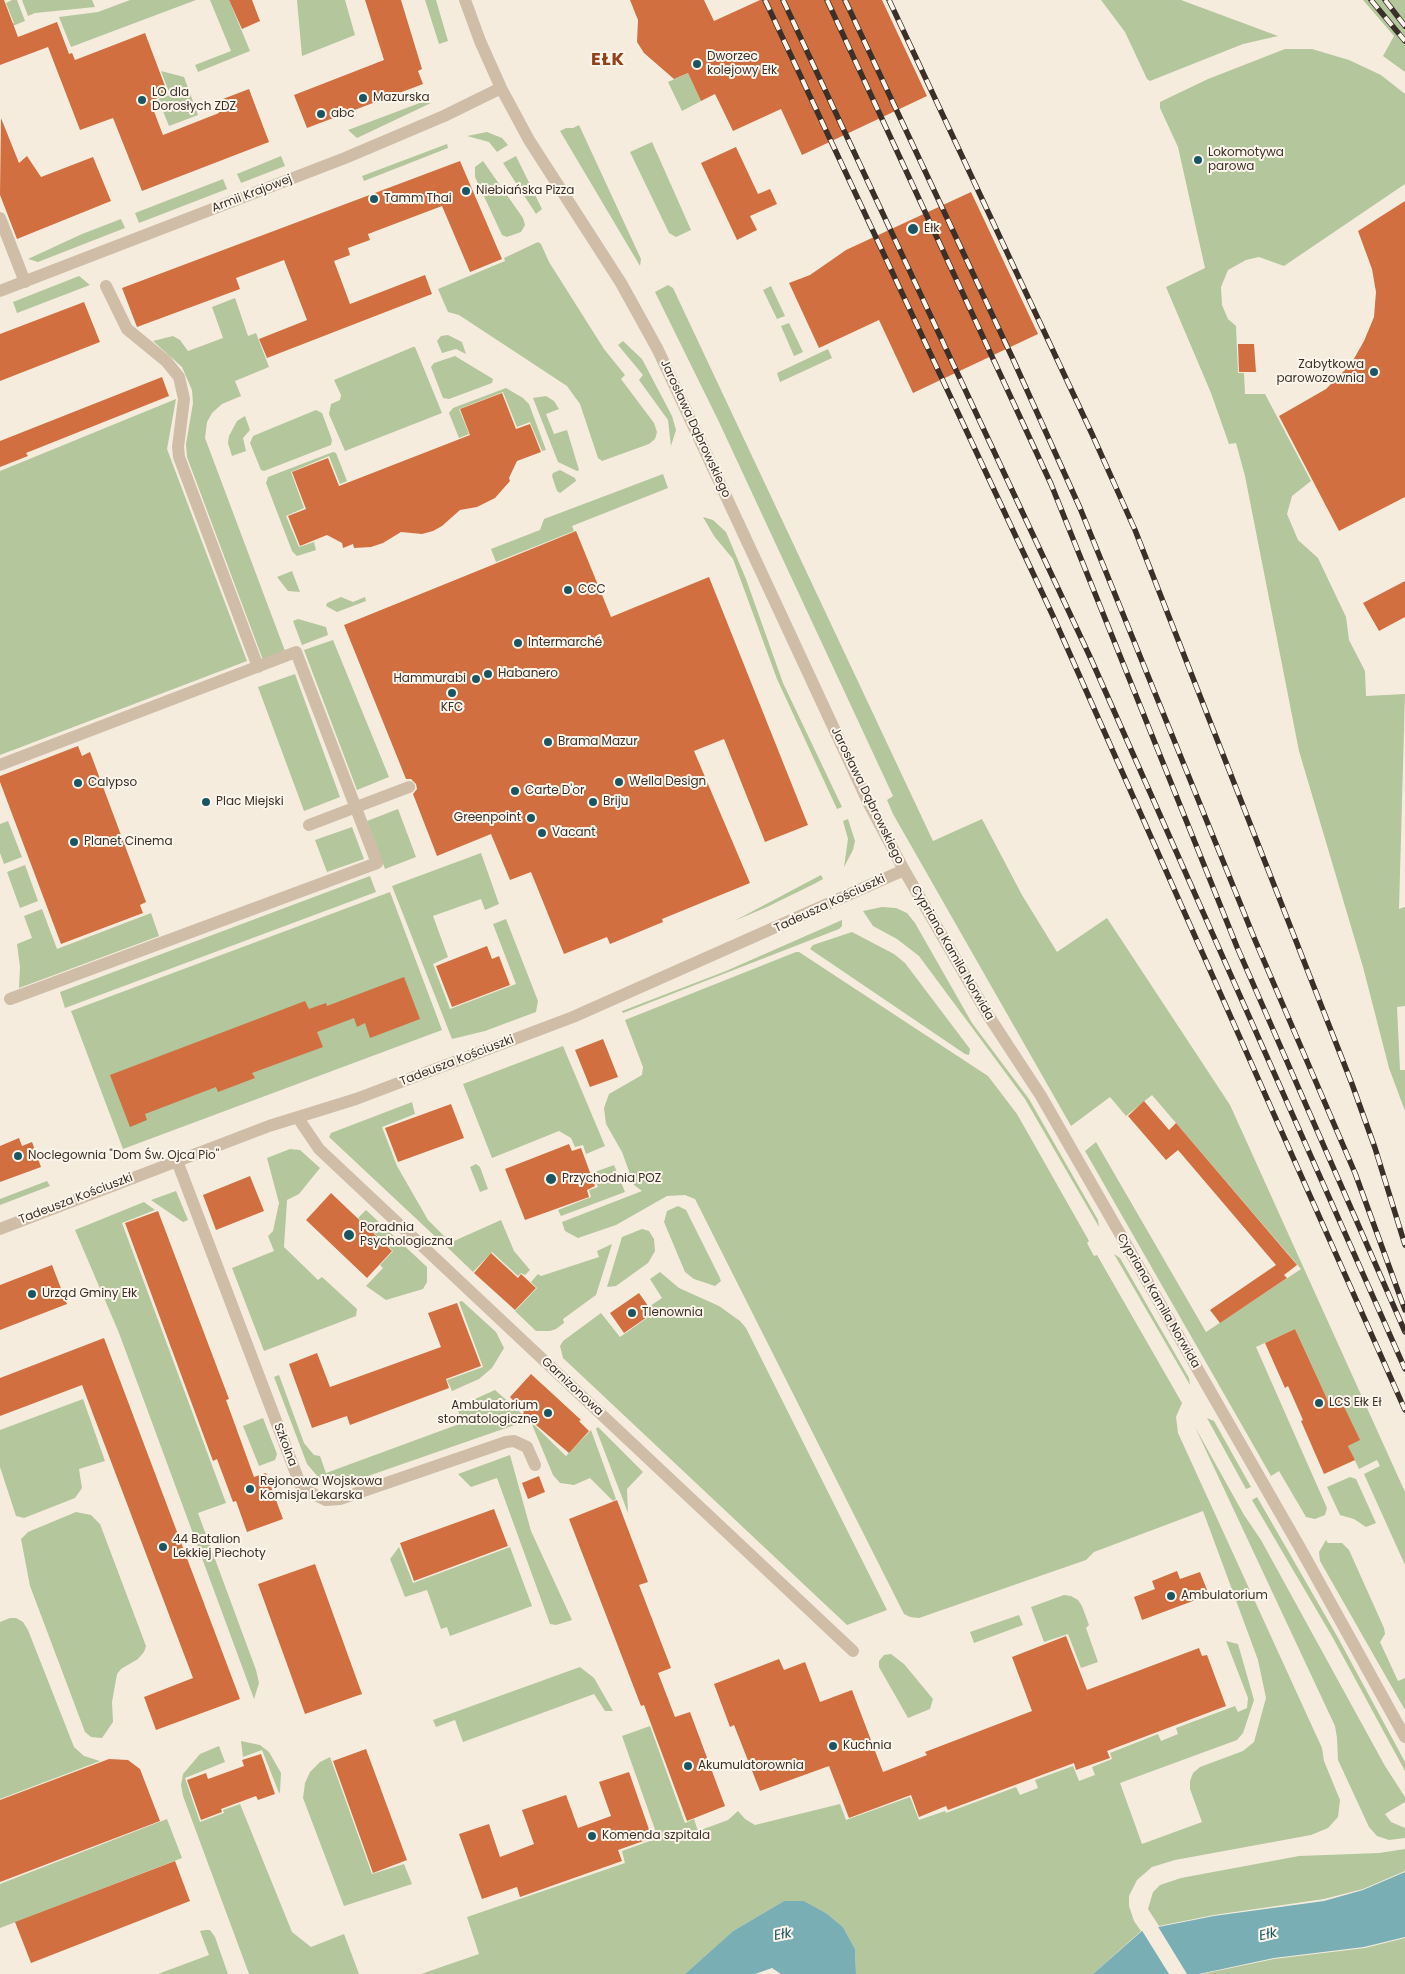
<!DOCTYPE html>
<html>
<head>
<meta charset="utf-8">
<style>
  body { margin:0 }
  canvas { display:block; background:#f5ecde }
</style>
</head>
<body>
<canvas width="1405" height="1974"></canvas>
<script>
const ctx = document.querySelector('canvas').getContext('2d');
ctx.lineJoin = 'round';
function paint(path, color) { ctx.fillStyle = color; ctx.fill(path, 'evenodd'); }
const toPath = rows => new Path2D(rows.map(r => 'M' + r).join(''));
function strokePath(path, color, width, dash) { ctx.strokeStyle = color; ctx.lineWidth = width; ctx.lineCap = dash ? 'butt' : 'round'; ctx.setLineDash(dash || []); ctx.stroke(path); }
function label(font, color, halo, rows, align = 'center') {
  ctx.font = font + ' Poppins,sans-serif'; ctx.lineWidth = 4; ctx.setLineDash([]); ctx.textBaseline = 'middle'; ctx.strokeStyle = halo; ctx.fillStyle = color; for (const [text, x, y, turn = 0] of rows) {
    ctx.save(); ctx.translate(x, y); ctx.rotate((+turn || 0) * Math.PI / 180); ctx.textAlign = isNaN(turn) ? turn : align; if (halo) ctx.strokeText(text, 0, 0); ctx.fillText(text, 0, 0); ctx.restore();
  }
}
paint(toPath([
  [12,0,17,0,25,21,0,31,0,28,14,23,6,3],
  [22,0,92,0,95,7,35,13,28,16],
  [130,0,196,0,71,47,59,17,98,12],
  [210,0,229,0,250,51,198,72,195,65,231,51],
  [297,0,345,0,355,35,302,56],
  [425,0,436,0,448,41,439,44],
  [1101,0,1181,0,1278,36,1243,44,1150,81,1147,79,1125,32],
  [1363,0,1405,0,1405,72,1383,56,1394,36],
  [1285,49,1312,49,1349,60,1381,75,1405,94,1405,184,1284,266,1259,257,1246,260,1228,270,1221,287,1222,305,1228,319,1236,326,1238,373,1244,373,1245,394,1265,394,1311,481,1292,496,1287,514,1298,540,1318,558,1346,617,1349,640,1365,671,1366,696,1405,694,1399,909,1405,907,1405,1006,1397,1007,1400,1070,1405,1070,1405,1111,1389,1068,1363,967,1299,751,1245,476,1236,443,1229,444,1211,393,1166,287,1205,268,1178,147,1160,108,1160,102,1208,79],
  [161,71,184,77,198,115,169,126,158,99,170,95],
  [688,73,701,101,682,111,668,82],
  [425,101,431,103,357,138,348,130],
  [579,125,641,259,640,266,560,131,566,128,573,128],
  [487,132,502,138,508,145,497,152,489,142,467,136],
  [652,142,691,230,676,237,669,233,630,152],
  [447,144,448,148,364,181,362,176],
  [281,156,285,166,241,183,237,174],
  [516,156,542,209,536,214,503,163],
  [483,161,523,218,525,225,521,232,507,237,502,235,475,177,475,167],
  [223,179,227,189,139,223,135,213],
  [121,219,125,228,38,262,28,259,82,234],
  [538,242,541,244,549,262,604,349,625,375,621,379,654,423,657,432,655,439,649,444,602,461,598,458,580,404,567,386,459,315,448,312,438,289,505,261,504,258],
  [79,276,90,285,17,313,13,302],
  [668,285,673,288,933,841,982,819,1022,895,1057,952,1107,918,1230,1105,1405,1492,1405,1565,1364,1474,1380,1466,1377,1460,1359,1469,1348,1446,1359,1440,1339,1396,1328,1401,1295,1329,1256,1347,1327,1508,1325,1515,1315,1519,1306,1517,1279,1471,1271,1476,1085,1151,1096,1142,1206,1332,1301,1269,1152,1095,1126,1116,1110,1097,1071,1126,893,814,887,800,893,796,719,422,655,292],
  [771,286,785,316,777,319,763,290],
  [235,298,248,336,256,333,269,367,235,381,241,396,222,404,212,413,207,422,205,438,285,651,263,660,187,457,186,444,193,403,192,390,182,367,153,341,173,336,180,340,188,351,223,338,212,307],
  [789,323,803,352,794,356,781,326],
  [448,335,462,342,466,354,456,349,442,353,437,341,441,336],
  [623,341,642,359,672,416,676,430,671,446,668,420,639,380,643,375,618,345],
  [413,347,415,347,442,413,345,451,329,414,331,404,340,400,341,395,334,380],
  [828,349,832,358,780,382,777,373],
  [455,356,493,379,492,383,449,399,443,398,431,367,434,363],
  [506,388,523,398,529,404,546,450,542,451,530,422,517,427,503,392,459,409,469,434,459,438,449,413,453,408],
  [546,396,554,401,559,409,546,414,554,434,567,430,579,470,577,471,558,462,533,398],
  [176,399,167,449,247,661,0,755,0,471],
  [316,410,322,413,332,440,331,445,264,471,261,470,250,443,253,436],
  [245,416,250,430,243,438,246,451,232,456,228,443,229,436,237,421],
  [333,452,336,453,347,481,340,484,329,456,291,472,304,508,286,516,299,547,314,542,316,550,297,556,292,551,266,483,268,477],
  [560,470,575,478,576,481,560,493,557,491,552,476,553,473],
  [663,474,668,488,572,526,574,531,496,562,491,549,540,530,544,519],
  [703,517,713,520,726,532,746,579,783,683,842,807,837,809,777,679,733,559,714,536],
  [292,571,300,592,288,591,277,577],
  [341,597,353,602,365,597,366,601,337,612,326,606,327,603],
  [298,619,326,627,328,635,302,645,293,621],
  [333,640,389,777,357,790,304,650],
  [295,674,340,797,304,811,258,687],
  [398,809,416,857,385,869,367,821],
  [848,819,855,841,853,850,844,867,848,839,843,821],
  [8,821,22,857,4,864,0,853,0,824],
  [352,827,364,859,327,872,315,840],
  [481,853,499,904,485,910,481,899,433,916,448,957,433,964,450,1009,516,984,493,924,506,919,538,1001,536,1012,485,1031,452,1039,392,886],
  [25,865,38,901,20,908,7,872],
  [821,875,823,879,814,884,767,907,734,921],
  [370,876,376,892,65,1008,60,992],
  [390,892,442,1030,123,1149,71,1011],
  [882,907,896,908,907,913,915,923,972,1023,1029,1099,1098,1220,1099,1227,1025,1099,919,956,897,939,873,926,863,911],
  [42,909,57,949,151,913,159,936,19,988,20,967,17,944,32,938,24,916],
  [842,920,842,926,839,929,623,1013,622,1011,726,971],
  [852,932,894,954,905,963,970,1049,969,1055,965,1054,810,949,813,945],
  [796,952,799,952,988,1076,1017,1114,1089,1241,1087,1243,1094,1256,1097,1255,1182,1403,1176,1417,1178,1433,1322,1748,1324,1761,1340,1800,1338,1817,1328,1828,1311,1835,1175,1860,1152,1867,1137,1880,1129,1896,1129,1906,1134,1921,1141,1931,1093,1974,856,1974,855,1949,843,1927,826,1913,804,1901,784,1901,733,1931,685,1974,421,1974,479,1954,467,1917,625,1863,622,1851,658,1838,622,1736,650,1726,685,1823,694,1819,698,1831,728,1820,738,1811,745,1819,755,1825,840,1804,846,1820,910,1797,919,1820,945,1811,946,1813,1016,1787,1020,1795,1038,1788,1035,1780,1073,1766,1079,1781,1095,1775,1092,1767,1112,1759,1110,1753,1158,1734,1161,1741,1178,1734,1176,1728,1235,1706,1238,1712,1247,1708,1248,1698,1226,1641,1238,1644,1254,1700,1243,1733,1237,1740,1120,1783,1142,1844,1202,1822,1190,1789,1190,1781,1193,1773,1200,1767,1243,1751,1254,1742,1266,1698,1258,1660,1203,1511,1094,1552,1086,1560,919,1618,910,1617,904,1614,695,1199,685,1195,667,1196,616,1225,578,1238,565,1231,562,1222,642,1191,634,1185,622,1152,606,1124,604,1108,609,1094,642,1075,643,1067,625,1020],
  [563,1046,605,1146,586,1154,583,1145,575,1147,571,1138,559,1131,492,1158,463,1084],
  [412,1102,415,1114,382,1127,397,1166,428,1220,445,1237,440,1241,329,1137,331,1133],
  [290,1149,300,1150,320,1168,299,1194,287,1200,284,1247,318,1280,322,1277,357,1309,356,1316,264,1351,232,1268,274,1251,268,1236,273,1231,279,1203,267,1158],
  [476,1164,480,1167,488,1189,480,1192,470,1167],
  [614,1165,625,1192,561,1216,558,1210,591,1197,589,1190,598,1187,592,1173],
  [47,1181,50,1186,0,1205,0,1199],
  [176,1191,188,1220,183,1222,151,1200],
  [144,1202,155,1210,122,1223,226,1503,198,1513,256,1670,259,1683,254,1699,119,1333,75,1230],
  [678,1206,686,1210,719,1276,721,1281,715,1286,694,1279,685,1272,664,1222,667,1211],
  [366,1210,427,1267,427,1282,423,1289,386,1300,366,1286,383,1268,380,1265,393,1251,358,1218],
  [501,1220,514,1251,530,1270,525,1275,521,1273,518,1276,492,1252,473,1272,445,1245],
  [642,1229,649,1231,654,1239,655,1251,648,1263,616,1286,607,1287,622,1237],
  [612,1244,596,1295,563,1319,564,1323,556,1329,550,1331,536,1331,515,1311,537,1288,531,1282,538,1274,541,1276,599,1257,597,1251],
  [1114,1254,1120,1258,1189,1378,1190,1385],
  [660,1272,679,1288,719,1306,740,1321,746,1328,887,1610,847,1625,563,1358,560,1346,563,1341,601,1313,620,1337,654,1313,650,1306,662,1298,650,1279],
  [462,1301,496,1332,504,1348,492,1368,479,1379,452,1391,447,1380,483,1367,459,1302],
  [279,1375,304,1443,314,1455,320,1456,326,1473,462,1423,457,1407,495,1390,529,1420,345,1484,333,1485,318,1477,307,1464,274,1377],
  [83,1399,105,1461,79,1469,82,1488,75,1498,24,1518,16,1516,0,1467,0,1430],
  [263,1418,277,1454,275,1460,259,1466,243,1426],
  [1207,1418,1214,1421,1251,1487,1246,1489],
  [531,1422,566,1456,591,1430,616,1499,613,1501,590,1478,574,1485,560,1483,553,1475],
  [598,1427,643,1472,627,1489,628,1513,596,1429],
  [1195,1427,1244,1515,1261,1540,1385,1766,1405,1797,1405,1802,1385,1814,1391,1822,1405,1828,1405,1838,1389,1840,1377,1836,1369,1827,1338,1760,1337,1738,1335,1726],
  [510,1455,531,1531,572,1620,556,1625,550,1624,497,1478,471,1487,458,1474],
  [1350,1477,1356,1479,1376,1523,1366,1527,1354,1519,1340,1515,1327,1487],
  [1257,1497,1337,1636,1405,1762,1405,1771,1333,1638,1252,1500],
  [76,1512,91,1515,100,1524,146,1646,144,1652,138,1659,121,1669,117,1674,112,1702,113,1722,102,1738,91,1737,85,1732,30,1586,21,1539,28,1532],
  [1326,1540,1328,1543,1342,1543,1349,1550,1384,1628,1385,1634,1380,1642,1398,1681,1405,1678,1405,1710,1320,1561,1319,1552],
  [399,1547,413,1583,510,1547,532,1606,450,1636,447,1627,441,1629,427,1590,405,1597,390,1559],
  [1064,1595,1071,1596,1078,1600,1082,1606,1089,1625,1086,1628,1098,1662,1081,1668,1068,1634,1044,1642,1031,1607],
  [1019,1615,1023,1625,974,1643,970,1632],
  [10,1618,16,1618,23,1622,28,1630,74,1747,84,1756,100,1761,0,1799,0,1622],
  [891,1654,904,1664,933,1699,930,1709,908,1718,879,1667,879,1661,884,1655],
  [580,1667,594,1678,613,1711,605,1711,594,1694,463,1742,455,1720,436,1727,433,1720],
  [241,1741,260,1745,269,1752,281,1773,280,1792,279,1793,262,1750,243,1757],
  [219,1746,225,1762,185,1778,200,1822,224,1813,223,1810,240,1804,292,1932,311,1947,344,1934,359,1974,249,1974,183,1796,181,1785,183,1774,200,1754],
  [330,1757,372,1874,404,1864,412,1884,344,1906,303,1798,305,1783,310,1772,320,1762],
  [167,1819,182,1858,0,1928,0,1884],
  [1405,1849,1405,1871,1363,1889,1324,1899,1214,1915,1159,1926,1148,1909,1153,1892,1160,1885,1181,1878,1299,1856,1379,1853],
  [205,1930,210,1930,215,1937,228,1974,158,1974,209,1955,200,1931],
  [1405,1938,1405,1974,1202,1974,1274,1959,1365,1948]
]), '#b4c69c');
paint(toPath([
  [1405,1872,1405,1937,1364,1947,1274,1958,1199,1974,1093,1974,1143,1930,1214,1916,1324,1901,1363,1890],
  [784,1901,804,1901,826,1913,843,1927,855,1949,856,1974,781,1974,772,1968,755,1974,685,1974,733,1931]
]), '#7aaeb5');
paint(toPath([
  [1157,1925,1187,1974,1169,1974,1141,1929]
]), '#f5ecde');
paint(toPath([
  [0,0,4,0,18,37,57,22,69,54,72,53,75,60,145,33,168,94,150,101,163,135,219,113,215,102,249,89,269,142,142,191,113,118,80,130,48,47,0,65],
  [229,0,252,0,260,21,242,29],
  [365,0,401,0,422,69,418,71,423,84,307,128,294,95,384,60],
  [630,0,704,0,714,21,760,0,882,0,927,96,802,155,781,109,733,131,715,94,701,101,688,73,674,79,644,53,637,42,638,20],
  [1,118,19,163,27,156,41,177,93,157,111,201,17,239,0,195],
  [736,147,758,194,770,189,777,204,750,216,757,230,737,240,701,163],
  [460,161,502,259,470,272,442,206,368,234,370,240,348,248,350,255,334,261,350,304,425,275,432,294,267,358,259,339,307,320,284,260,236,278,240,289,137,327,122,288],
  [971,192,1038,334,913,393,879,320,819,348,789,283,810,275,846,250],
  [1405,201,1405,497,1339,531,1279,416,1326,389,1351,364,1364,341,1374,317,1376,292,1372,269,1358,231],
  [84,302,100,342,0,381,0,334],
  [1238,344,1254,344,1256,372,1239,372],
  [162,377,169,396,26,453,28,456,0,467,0,441],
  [502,393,516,429,530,424,541,452,517,461,509,478,510,481,495,498,477,507,460,510,442,526,433,531,422,534,401,532,383,543,371,547,354,548,353,544,343,548,342,543,327,535,300,546,288,516,306,509,292,472,328,458,339,486,470,435,460,409],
  [576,531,611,617,709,577,808,825,765,842,724,739,694,751,750,883,662,919,663,922,610,944,607,937,564,954,531,872,510,880,491,834,437,856,413,794,417,789,416,784,411,779,406,779,344,625],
  [1405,581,1405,617,1379,631,1363,603],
  [78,746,82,756,90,752,146,902,140,905,143,913,61,944,0,782,0,776],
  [487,946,492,959,499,956,510,985,452,1007,436,966],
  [404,977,420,1019,370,1038,365,1023,357,1027,354,1018,317,1032,323,1047,252,1073,255,1078,218,1092,216,1087,145,1114,147,1120,130,1127,110,1075,305,1001,309,1009,326,1003,327,1006],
  [603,1039,618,1077,590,1087,575,1050],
  [1144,1101,1169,1130,1176,1123,1297,1265,1284,1275,1287,1278,1220,1323,1210,1310,1276,1265,1178,1150,1166,1160,1128,1116],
  [451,1104,464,1138,398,1162,385,1128],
  [19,1138,22,1146,32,1142,41,1167,0,1182,0,1146],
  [569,1144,572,1151,581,1148,595,1186,587,1190,589,1197,525,1220,505,1169],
  [250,1176,264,1211,216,1230,203,1195],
  [331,1193,392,1251,367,1278,306,1220],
  [158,1211,229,1399,226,1400,254,1477,266,1473,283,1519,247,1532,236,1501,233,1502,217,1459,213,1461,125,1223],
  [491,1253,518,1278,521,1274,536,1288,515,1310,474,1273],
  [52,1265,67,1304,0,1330,0,1285],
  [639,1293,653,1313,624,1333,610,1313],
  [457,1303,481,1366,446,1379,449,1388,350,1425,347,1416,312,1428,289,1364,317,1353,330,1387,441,1347,428,1313],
  [1295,1329,1328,1401,1339,1396,1360,1440,1348,1446,1355,1460,1324,1474,1301,1421,1303,1420,1288,1386,1285,1388,1265,1343],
  [104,1338,240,1699,156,1730,144,1697,193,1678,82,1385,0,1416,0,1378],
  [531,1374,581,1420,579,1421,589,1431,569,1453,523,1414,524,1412,510,1397],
  [539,1476,545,1492,528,1499,522,1483],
  [617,1500,648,1582,639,1585,671,1668,658,1673,675,1717,690,1712,725,1806,687,1821,644,1705,641,1706,569,1519],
  [494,1509,508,1546,414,1581,400,1543],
  [315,1564,362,1694,305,1714,258,1584],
  [1177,1571,1180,1579,1200,1572,1209,1595,1142,1620,1134,1597,1155,1589,1152,1581],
  [1066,1636,1087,1690,1199,1648,1202,1656,1207,1655,1226,1706,1107,1751,1110,1758,1076,1770,1074,1763,948,1810,946,1806,919,1817,911,1795,849,1818,829,1766,760,1791,734,1725,730,1727,714,1684,779,1659,784,1670,805,1662,820,1702,852,1690,883,1772,927,1755,925,1752,1032,1711,1012,1657],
  [366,1749,407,1860,373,1873,333,1761],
  [261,1754,275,1794,258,1800,256,1796,221,1809,222,1812,201,1820,187,1780,206,1773,208,1779,244,1766,242,1760],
  [109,1759,128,1760,140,1769,160,1821,0,1882,0,1800],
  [629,1772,652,1838,618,1850,622,1861,520,1897,517,1887,482,1899,459,1834,489,1824,500,1857,534,1844,522,1810,566,1795,578,1828,611,1816,599,1782],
  [175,1861,190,1901,31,1963,15,1922]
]), '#d16f40');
strokePath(toPath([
  [465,0,480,41,501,88,529,140,621,283,658,350,869,804,904,870,988,1015,1041,1096,1299,1546,1405,1737],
  [0,218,25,282],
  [106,286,127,329,166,361,179,377,184,399,178,447,179,457,258,667],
  [0,291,345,158,444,116,501,88],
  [0,765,296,652,377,863,10,999],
  [309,825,409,787],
  [298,1118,319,1149,853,1651],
  [177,1161,300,1484,307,1491,326,1500,340,1499,506,1442,514,1441,527,1447,535,1465],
  [0,1229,269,1126,356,1099,573,1017,904,870]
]), '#cfbda8', 12);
const rail = toPath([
  [765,0,1053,616,1405,1410],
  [783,0,1091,659,1405,1369],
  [827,0,1051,484,1237,947,1405,1332],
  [845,0,1012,357,1080,508,1255,940,1355,1173,1405,1310],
  [889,0,1092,434,1135,530,1352,1084,1375,1148,1405,1245],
  [1371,0,1405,41],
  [1385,0,1405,26]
]);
strokePath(rail, '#3b3029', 5.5);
strokePath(rail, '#fcf5eb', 4, [11]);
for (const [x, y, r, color] of [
  [697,64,5,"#1a5661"],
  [363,98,5,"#1a5661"],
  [142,100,5,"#1a5661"],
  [321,114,5,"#1a5661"],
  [1198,160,5,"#1a5661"],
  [466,191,5,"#1a5661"],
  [374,199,5,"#1a5661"],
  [913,229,6,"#1a5661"],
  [1374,372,5,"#1a5661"],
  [568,590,5,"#1a5661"],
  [518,643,5,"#1a5661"],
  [488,674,5,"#1a5661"],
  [476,679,5,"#1a5661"],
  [452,693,5,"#1a5661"],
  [548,742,5,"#1a5661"],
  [619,782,5,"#1a5661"],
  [78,783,5,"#1a5661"],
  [515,791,5,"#1a5661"],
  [206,802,5,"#1a5661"],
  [593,802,5,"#1a5661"],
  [531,818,5,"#1a5661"],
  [542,833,5,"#1a5661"],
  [74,842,5,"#1a5661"],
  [18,1156,5,"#1a5661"],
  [551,1179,6,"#1a5661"],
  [349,1235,6,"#1a5661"],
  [32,1294,5,"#1a5661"],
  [632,1313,5,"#1a5661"],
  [1319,1403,5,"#1a5661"],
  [548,1413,5,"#1a5661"],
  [250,1489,5,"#1a5661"],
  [163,1547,5,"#1a5661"],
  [1171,1596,5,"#1a5661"],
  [833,1746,5,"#1a5661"],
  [688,1766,5,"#1a5661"],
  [592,1836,5,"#1a5661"]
]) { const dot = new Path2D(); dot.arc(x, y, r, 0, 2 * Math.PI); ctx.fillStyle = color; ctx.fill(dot); strokePath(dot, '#fcf5eb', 2); }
label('12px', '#3b3029', '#fcf5eb', [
  ["Dworzec",707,57],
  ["kolejowy Ełk",707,71],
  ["LO dla",152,93],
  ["Dorosłych ZDZ",152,107],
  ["Mazurska",373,98],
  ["abc",331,114],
  ["Lokomotywa",1208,153],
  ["parowa",1208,167],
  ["Niebiańska Pizza",476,191],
  ["Tamm Thai",384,199],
  ["Ełk",924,229],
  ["Zabytkowa",1364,365,"right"],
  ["parowozownia",1364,379,"right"],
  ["CCC",578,590],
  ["Intermarché",528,643],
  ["Habanero",498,674],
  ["Hammurabi",466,679,"right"],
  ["KFC",452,708,"center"],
  ["Brama Mazur",558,742],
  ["Wella Design",629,782],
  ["Calypso",88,783],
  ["Carte D'or",525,791],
  ["Plac Miejski",216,802],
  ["Briju",603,802],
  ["Greenpoint",521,818,"right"],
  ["Vacant",552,833],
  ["Planet Cinema",84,842],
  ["Noclegownia \"Dom Św. Ojca Pio\"",28,1156],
  ["Przychodnia POZ",562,1179],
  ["Poradnia",360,1228],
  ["Psychologiczna",360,1242],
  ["Urząd Gminy Ełk",42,1294],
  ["Tlenownia",642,1313],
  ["LCS Ełk Eł",1329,1403],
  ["Ambulatorium",538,1406,"right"],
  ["stomatologiczne",538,1420,"right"],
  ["Rejonowa Wojskowa",260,1482],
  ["Komisja Lekarska",260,1496],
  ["44 Batalion",173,1540],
  ["Lekkiej Piechoty",173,1554],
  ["Ambulatorium",1181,1596],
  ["Kuchnia",843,1746],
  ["Akumulatorownia",698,1766],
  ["Komenda szpitala",602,1836]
], 'left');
label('12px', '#3b3029', '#fcf5eb', [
  ["Armii Krajowej",252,194,-21],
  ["Jarosława Dąbrowskiego",695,429,65],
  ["Jarosława Dąbrowskiego",867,796,64],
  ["Tadeusza Kościuszki",830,904,-25],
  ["Cypriana Kamila Norwida",952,953,60],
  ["Tadeusza Kościuszki",457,1061,-21],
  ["Tadeusza Kościuszki",76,1199,-21],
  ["Cypriana Kamila Norwida",1158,1301,60],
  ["Garnizonowa",572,1387,43],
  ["Szkolna",285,1445,69]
]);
label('italic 14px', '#1a5661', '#fcf5eb', [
  ["Ełk",783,1935,-10],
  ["Ełk",1268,1935,-11]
]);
ctx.letterSpacing = '1px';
label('bold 18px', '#92411a', '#fcf5eb', [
  ["EŁK",608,60]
]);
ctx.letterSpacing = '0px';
</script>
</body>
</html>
